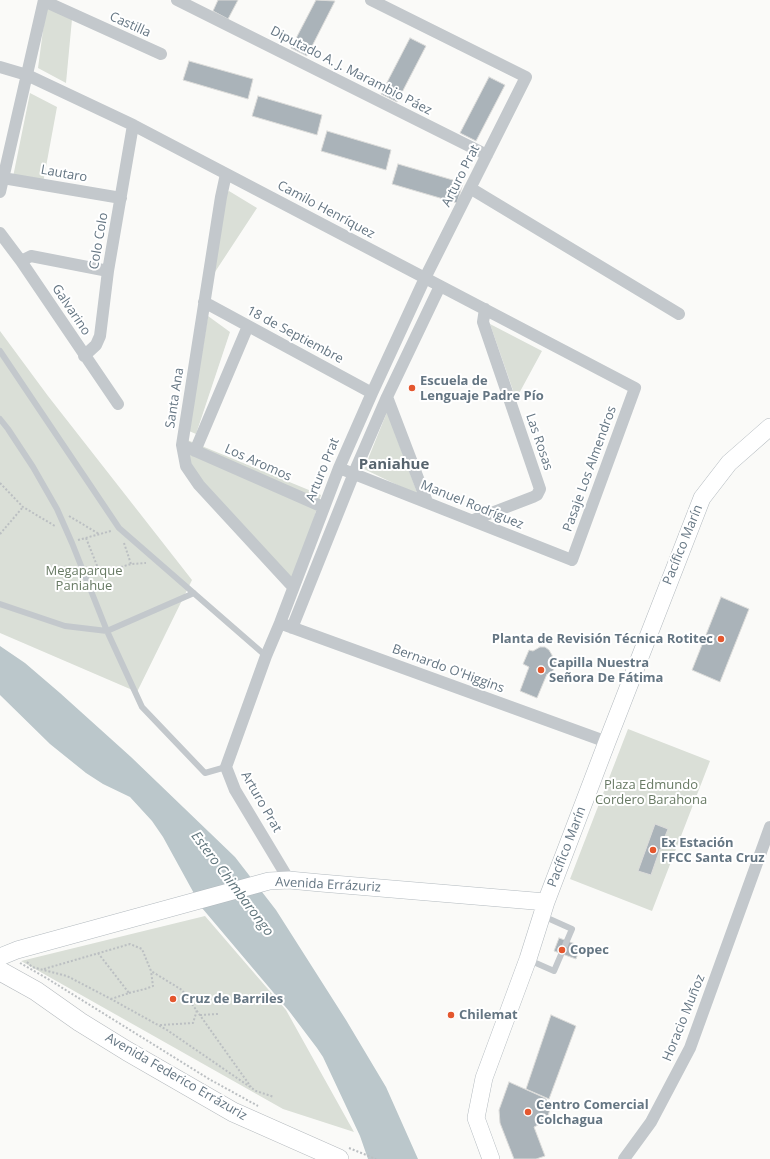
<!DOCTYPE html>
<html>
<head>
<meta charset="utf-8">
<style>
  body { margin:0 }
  canvas { display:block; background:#fafaf8 }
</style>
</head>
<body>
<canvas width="770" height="1159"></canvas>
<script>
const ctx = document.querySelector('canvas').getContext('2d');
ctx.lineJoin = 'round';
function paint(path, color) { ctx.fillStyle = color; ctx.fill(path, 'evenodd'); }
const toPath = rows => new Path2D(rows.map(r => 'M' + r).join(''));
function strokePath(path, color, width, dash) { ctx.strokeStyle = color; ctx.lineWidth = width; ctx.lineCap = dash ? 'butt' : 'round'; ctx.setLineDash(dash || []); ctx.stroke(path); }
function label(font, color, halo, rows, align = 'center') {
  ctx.font = font + ' "Open Sans",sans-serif'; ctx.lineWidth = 4; ctx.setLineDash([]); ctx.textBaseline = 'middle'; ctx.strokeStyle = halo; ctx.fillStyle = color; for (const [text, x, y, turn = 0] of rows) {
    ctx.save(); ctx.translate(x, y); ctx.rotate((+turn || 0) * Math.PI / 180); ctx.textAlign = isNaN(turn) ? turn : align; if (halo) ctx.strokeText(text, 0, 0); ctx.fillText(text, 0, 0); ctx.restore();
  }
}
paint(toPath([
  [46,8,72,19,66,83,38,68],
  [30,93,57,107,43,183,13,177],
  [229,191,257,208,213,275,221,197],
  [208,316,230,332,196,434,189,431],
  [490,324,542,351,516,399],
  [0,331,48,396,192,580,137,692,0,633],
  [387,412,418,495,364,469],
  [180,437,321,495,293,587,199,485],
  [628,729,710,761,652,911,570,879],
  [205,916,286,1010,354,1132,283,1109,21,961]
]), '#dadfd7');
paint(toPath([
  [0,646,25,663,60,693,131,757,235,857,276,910,346,1020,386,1087,418,1159,368,1159,360,1136,323,1057,317,1048,289,1011,202,908,163,837,152,821,130,797,103,784,86,773,50,744,0,695]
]), '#bbc7cb');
const building = toPath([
  [218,0,238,0,228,19,213,11,218,0],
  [316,0,335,1,307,56,291,48,316,0],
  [410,38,426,46,397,102,381,94,410,38],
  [189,61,253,79,248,99,183,80,189,61],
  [489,77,505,85,476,141,460,133,489,77],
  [258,96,322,115,317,135,252,116,258,96],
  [327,131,391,150,386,170,321,151,327,131],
  [398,164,463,183,457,203,392,184,398,164],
  [721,597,749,609,720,682,692,670,721,597],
  [540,647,545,647,549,650,552,655,553,660,557,661,551,675,547,674,537,698,520,691,529,667,523,664,529,650,533,651,540,647],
  [655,824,668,829,664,839,667,840,663,850,660,849,651,875,638,871,655,824],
  [559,938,581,946,576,959,554,951,559,938],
  [551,1015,576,1026,549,1099,526,1089,551,1015],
  [509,1082,545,1098,549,1102,550,1109,548,1116,544,1122,534,1127,545,1156,536,1159,514,1159,500,1123,499,1110,509,1082]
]);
paint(building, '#aab3b9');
strokePath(building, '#dcdcda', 1);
const secondary = toPath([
  [0,957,17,950,269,881,289,880,321,883,546,902],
  [491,1159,476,1118,484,1078,528,959,546,902,607,742,702,498,729,463,770,427]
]);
const primary = toPath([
  [0,971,36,991,80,1022,127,1051,233,1112,339,1159]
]);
strokePath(secondary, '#b3babf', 18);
strokePath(primary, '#b5babe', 20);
strokePath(toPath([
  [0,483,23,507,55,526],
  [69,516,99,534],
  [0,534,23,507],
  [86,538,100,573],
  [78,540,111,531],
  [124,543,131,564],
  [94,575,131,564,146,563],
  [98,953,129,993,111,999],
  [27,962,32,967,67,976,111,999,167,1030,256,1091,274,1097],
  [20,963,48,979,209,1079,258,1106],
  [44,969,130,944,142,949,151,971,182,990,251,1087],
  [129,993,145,989,153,986,151,971],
  [200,1015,218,1014],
  [160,1025,193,1023,197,1010],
  [349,1148,376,1159]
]), '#bbbfc2', 2, [2, 2]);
strokePath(toPath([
  [0,351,119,528,266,656],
  [0,419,8,429,33,467,57,509,72,543,107,631,65,626,0,604],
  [194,593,107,631,142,707,205,773,226,767],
  [529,960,554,971,572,929,543,916]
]), '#c3c8cc', 6);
strokePath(toPath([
  [177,0,487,155],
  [44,1,161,54],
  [0,67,27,75,133,125,635,388,572,560,339,468],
  [226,174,221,197,182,445,186,466,199,485,293,587],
  [3,178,121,198],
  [470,188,679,314],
  [0,192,44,0],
  [0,233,21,261,118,404],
  [21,261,31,256,108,271],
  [204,302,372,393],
  [84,356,96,345,100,336,108,271,133,125],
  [387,397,427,502],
  [182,445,323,507],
  [195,451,248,326],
  [473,520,533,497,537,495,540,489,483,322,485,309],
  [285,625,607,742],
  [292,628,354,473,387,397,440,286],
  [289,880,235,790,226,767,266,656,280,623,339,468,372,393,425,278,526,77,371,0],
  [624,1159,651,1122,690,1048,770,827]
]), '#c3c8cc', 12);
strokePath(secondary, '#fff', 17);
strokePath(primary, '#fff', 19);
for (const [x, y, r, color] of [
  [412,388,4,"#e4572e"],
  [721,639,4,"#e4572e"],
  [541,670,4,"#e4572e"],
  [653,850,4,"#e4572e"],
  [562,950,4,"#e4572e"],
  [173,999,4,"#e4572e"],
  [451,1015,4,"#e4572e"],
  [528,1112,4,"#e4572e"]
]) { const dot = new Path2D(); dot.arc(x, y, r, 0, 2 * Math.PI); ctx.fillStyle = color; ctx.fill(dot); strokePath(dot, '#fff', 1.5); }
label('13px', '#657683', '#fff', [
  ["Castilla",130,25,24],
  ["Diputado A. J. Marambio Páez",351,71,27],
  ["Lautaro",64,174,10],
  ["Arturo Prat",461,176,-63],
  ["Camilo Henríquez",326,210,28],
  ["Colo Colo",99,241,-80],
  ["Galvarino",71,310,56],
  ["18 de Septiembre",295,335,28],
  ["Santa Ana",175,398,-81],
  ["Las Rosas",539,442,71],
  ["Los Aromos",258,463,24],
  ["Pasaje Los Almendros",590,469,-70],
  ["Arturo Prat",323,470,-68],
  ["Manuel Rodríguez",472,505,22],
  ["Pacífico Marín",683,545,-68],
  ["Bernardo O'Higgins",448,669,20],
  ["Arturo Prat",261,802,60],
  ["Pacífico Marín",567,847,-69],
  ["Avenida Errázuriz",328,885,3],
  ["Horacio Muñoz",684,1018,-68],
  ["Avenida Federico Errázuriz",176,1077,30]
]);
label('bold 13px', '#657683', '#fff', [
  ["Escuela de",420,381],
  ["Lenguaje Padre Pío",420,396],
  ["Planta de Revisión Técnica Rotitec",713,639,"right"],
  ["Capilla Nuestra",549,663],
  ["Señora De Fátima",549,678],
  ["Ex Estación",661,843],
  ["FFCC Santa Cruz",661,858],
  ["Copec",570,950],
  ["Cruz de Barriles",181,999],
  ["Chilemat",459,1015],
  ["Centro Comercial",536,1105],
  ["Colchagua",536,1120]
], 'left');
label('13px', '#687a64', '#fff', [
  ["Megaparque",84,571],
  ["Paniahue",84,586],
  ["Plaza Edmundo",651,785],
  ["Cordero Barahona",651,800]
]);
label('italic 14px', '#60757c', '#fff', [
  ["Estero Chimbarongo",232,884,53]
]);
label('bold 15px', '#57646e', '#fff', [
  ["Paniahue",394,465]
]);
</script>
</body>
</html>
